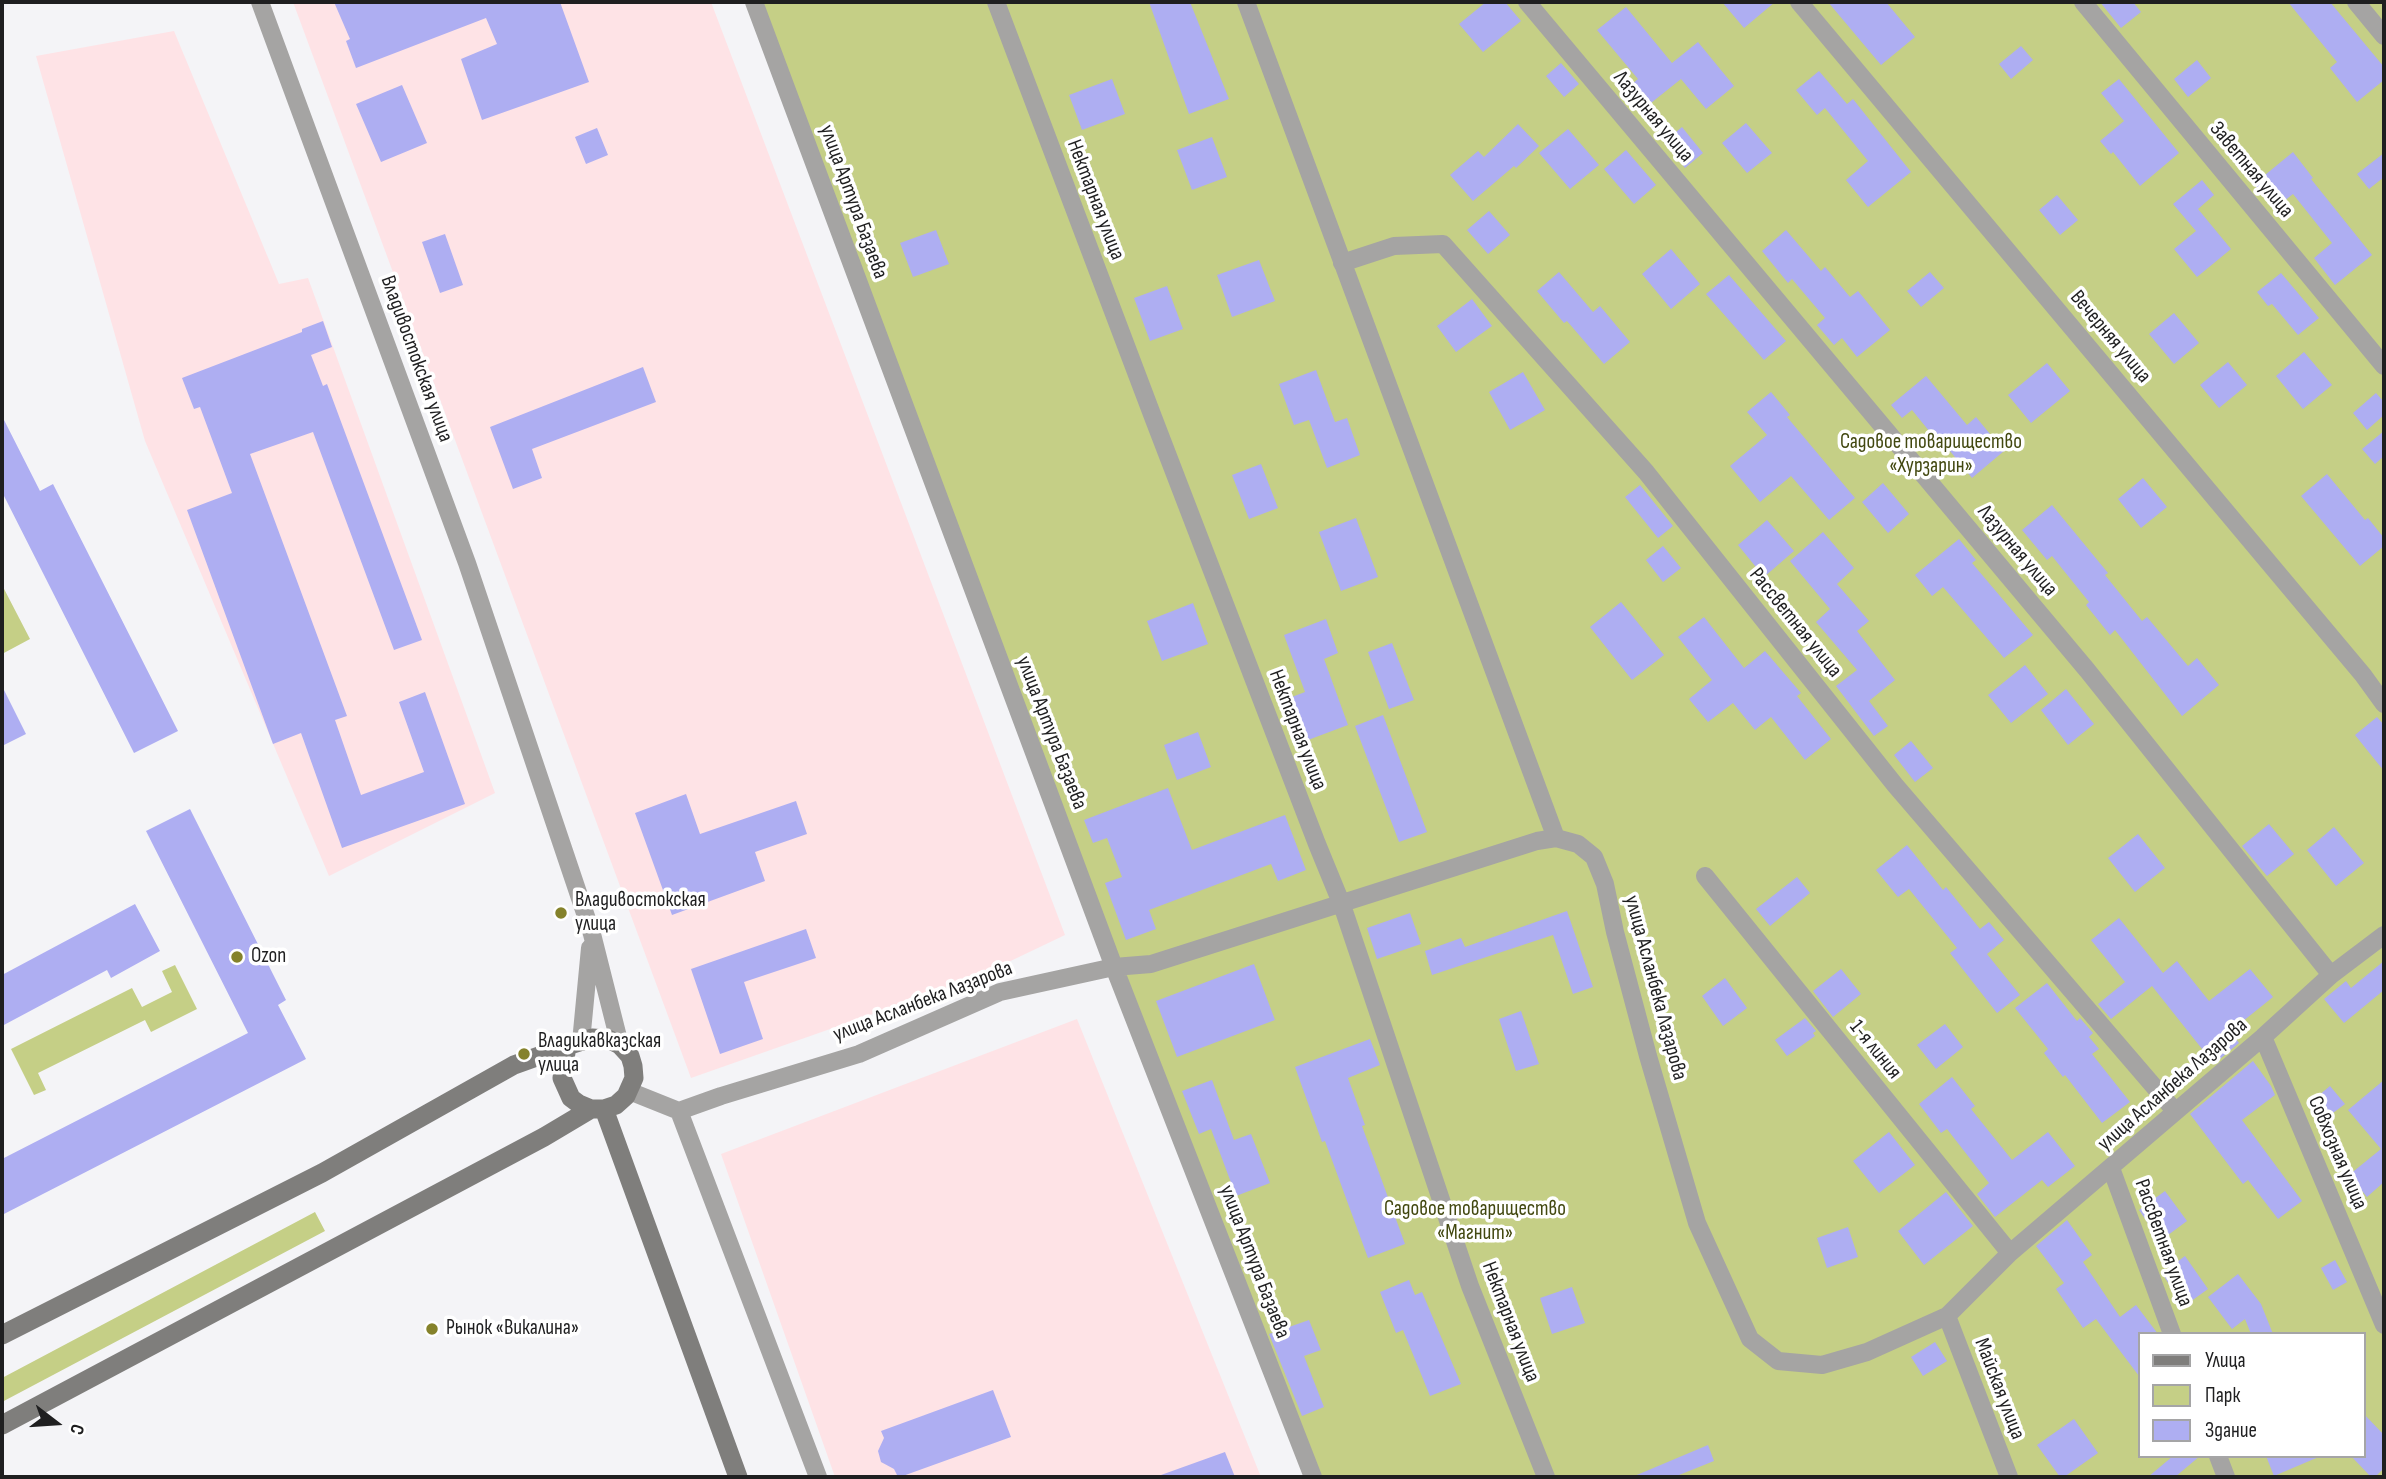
<!DOCTYPE html>
<html>
<head>
<meta charset="utf-8">
<style>
  body { margin:0 }
  #map { position:relative; width:2386px; height:1479px; overflow:hidden; background:#f4f4f7; font-family:"Sofia Sans Condensed",sans-serif }
  canvas { display:block }
  .frame { position:absolute; inset:0; border:4px solid #1f1f20; pointer-events:none }
  .legend { position:absolute; left:2138px; top:1332px; width:228px; height:126px; box-sizing:border-box; background:#fff; border:2px solid #a5a5a6; margin:0; padding:9px 12px; list-style:none; font-size:21px; color:#1f1f20 }
  .legend li { display:flex; align-items:center; gap:14px; height:35px }
  .legend b { width:35px; border:2px solid #a5a5a6 }
  .north { position:absolute; left:21px; top:1388px; width:70px; height:70px; -webkit-text-stroke:5px #fff; paint-order:stroke; rotate:107deg; font-size:19px; font-weight:700; line-height:28px; text-align:center; color:#1f1f20 }
  .north::after { content:''; display:block; margin:auto; width:24px; height:32px; background:#1f1f20; clip-path:polygon(50% 0,100% 100%,50% 72%,0 100%) }
</style>
</head>
<body>
<div id="map">
<canvas width="2386" height="1479"></canvas>
<div class="frame"></div>
<ul class="legend">
<li><b style="height:9px;background:#7f7e7c"></b>Улица</li>
<li><b style="height:19px;background:#c5cf86"></b>Парк</li>
<li><b style="height:19px;background:#aeaef2"></b>Здание</li>
</ul>
<div class="north">С</div>
</div>
<script>
const ctx = document.querySelector('canvas').getContext('2d');
ctx.lineJoin = 'round';
function paint(path, color) { ctx.fillStyle = color; ctx.fill(path, 'evenodd'); }
const toPath = rows => new Path2D(rows.map(r => 'M' + r).join(''));
function strokePath(path, color, width, dash) { ctx.strokeStyle = color; ctx.lineWidth = width; ctx.lineCap = dash ? 'butt' : 'round'; ctx.setLineDash(dash || []); ctx.stroke(path); }
function label(font, color, halo, rows, align = 'center') {
  ctx.font = font + ' "Sofia Sans Condensed",sans-serif'; ctx.lineWidth = 7; ctx.setLineDash([]); ctx.textBaseline = 'middle'; ctx.strokeStyle = halo; ctx.fillStyle = color; for (const [text, x, y, turn = 0] of rows) {
    ctx.save(); ctx.translate(x, y); ctx.rotate((+turn || 0) * Math.PI / 180); ctx.textAlign = isNaN(turn) ? turn : align; if (halo) ctx.strokeText(text, 0, 0); ctx.fillText(text, 0, 0); ctx.restore();
  }
}
paint(toPath([
  [293,2,711,2,1065,935,975,978,691,1078],
  [174,31,279,284,308,278,495,793,329,876,145,441,36,56],
  [1077,1019,1261,1477,835,1477,721,1154]
]), '#fee3e6');
paint(toPath([
  [747,2,2384,2,2384,1477,1304,1477],
  [2139,1334,2363,1334,2363,1456,2139,1456],
  [2,585,30,639,2,654],
  [175,965,197,1009,151,1032,145,1020,38,1073,46,1090,34,1095,11,1049,132,988,142,1007,172,992,162,971],
  [315,1212,325,1231,2,1402,2,1378]
]), '#c5cf86');
paint(toPath([
  [334,2,560,2,589,82,482,120,461,59,497,44,486,18,356,68,346,41,350,39],
  [1149,2,1190,2,1229,99,1189,114],
  [1486,2,1505,2,1521,21,1483,52,1459,24],
  [1722,2,1775,2,1744,28],
  [1828,2,1886,2,1915,37,1881,65],
  [2100,2,2133,2,2141,12,2121,28],
  [2288,2,2330,2,2384,67,2384,80,2357,102,2330,68,2337,62],
  [1626,7,1672,63,1698,42,1734,86,1706,109,1681,79,1641,111,1624,91,1638,79,1597,30],
  [2021,46,2033,60,2011,79,1999,64],
  [2197,60,2211,78,2188,97,2174,79],
  [1561,63,1579,84,1564,97,1546,76],
  [1819,71,1847,104,1853,99,1911,172,1868,207,1846,180,1868,161,1825,108,1817,115,1796,90],
  [1112,79,1125,114,1082,130,1069,95],
  [2119,79,2179,153,2140,186,2113,152,2111,154,2100,141,2124,121,2101,93],
  [402,85,427,143,381,162,356,104],
  [1746,123,1772,153,1747,173,1722,143],
  [1518,124,1539,146,1516,168,1514,166,1473,201,1450,175,1478,151,1484,157],
  [1682,127,1703,153,1685,168,1664,142],
  [597,128,608,155,586,164,575,137],
  [1568,129,1599,165,1570,189,1539,153],
  [1212,137,1227,177,1192,190,1177,150],
  [1626,150,1656,185,1634,204,1604,169],
  [2293,152,2313,178,2311,179,2372,255,2335,285,2314,258,2332,243,2293,194,2274,209,2254,184],
  [2384,153,2384,177,2369,189,2357,174],
  [2202,180,2214,195,2198,209,2231,249,2197,277,2174,249,2196,231,2173,204],
  [2057,195,2078,220,2060,235,2039,210],
  [1489,211,1510,235,1488,254,1467,230],
  [936,230,949,264,913,277,900,243],
  [1786,230,1821,271,1825,267,1850,297,1858,291,1890,330,1857,357,1842,338,1834,345,1817,325,1825,318,1792,279,1788,283,1762,251],
  [445,234,463,285,440,293,422,242],
  [1671,249,1700,284,1671,309,1642,274],
  [1259,260,1275,301,1232,317,1217,275],
  [1559,272,1593,312,1600,306,1630,342,1604,364,1567,321,1564,323,1537,291],
  [1930,272,1944,288,1921,307,1907,291],
  [2281,273,2319,318,2298,335,2272,304,2268,306,2257,292],
  [1729,275,1786,341,1764,360,1706,294],
  [1167,286,1183,329,1150,341,1134,298],
  [1472,299,1492,326,1456,352,1437,326],
  [2174,313,2199,343,2174,364,2149,334],
  [323,321,332,347,311,355,323,386,327,384,422,640,394,650,313,432,250,454,347,716,335,720,361,795,424,772,399,702,425,692,465,804,342,848,301,733,273,744,187,510,232,493,200,407,194,409,182,378,302,332,302,329],
  [2304,352,2332,385,2303,409,2276,376],
  [2228,362,2247,385,2219,408,2200,385],
  [2047,363,2070,391,2031,423,2008,395],
  [643,367,656,402,532,449,542,478,513,489,490,427],
  [1316,370,1335,422,1347,418,1360,455,1327,468,1309,420,1294,425,1279,384],
  [1523,372,1545,410,1510,430,1489,392],
  [1926,376,1967,425,1976,417,2004,451,1972,478,1936,434,1934,437,1912,410,1902,418,1891,405],
  [1771,392,1790,415,1787,417,1855,498,1829,520,1791,476,1760,502,1730,466,1767,435,1747,412],
  [2376,393,2384,402,2384,415,2367,430,2353,413],
  [2,416,40,491,53,484,178,731,134,753,2,492],
  [2384,431,2384,456,2375,464,2362,449],
  [1261,464,1278,508,1249,519,1232,475],
  [2327,474,2365,520,2368,518,2384,538,2384,546,2360,566,2301,496],
  [2143,478,2167,507,2141,528,2118,499],
  [1883,483,1909,514,1888,533,1862,502],
  [1640,485,1673,526,1658,538,1625,497],
  [2052,505,2108,573,2105,575,2142,621,2147,617,2188,666,2197,658,2219,685,2182,716,2115,630,2110,635,2086,605,2089,602,2052,556,2047,560,2022,530],
  [1356,518,1378,577,1341,591,1319,532],
  [1767,520,1794,551,1764,577,1738,545],
  [1823,532,1854,568,1837,584,1869,621,1857,631,1895,680,1869,701,1888,726,1874,736,1836,686,1857,670,1816,622,1830,609,1790,561],
  [1959,539,1976,560,1972,563,2033,635,2004,658,1943,587,1932,596,1915,575],
  [1663,546,1681,568,1663,582,1646,560],
  [1621,602,1664,655,1632,680,1590,627],
  [1193,603,1208,644,1162,661,1147,621],
  [1704,617,1744,668,1765,651,1801,693,1797,696,1831,739,1805,760,1771,717,1755,730,1733,703,1708,722,1689,699,1712,680,1678,637],
  [1326,619,1338,653,1324,659,1348,725,1300,743,1284,700,1305,692,1284,635],
  [1392,643,1414,700,1389,709,1368,652],
  [2025,665,2048,694,2011,723,1988,695],
  [2,686,26,734,2,746],
  [2066,689,2094,724,2068,745,2041,710],
  [1383,715,1427,832,1399,842,1355,726],
  [2377,717,2384,725,2384,771,2355,735],
  [1198,732,1211,767,1177,780,1164,745],
  [1911,741,1933,768,1915,782,1894,755],
  [1168,788,1192,850,1285,815,1306,870,1278,881,1271,864,1149,910,1156,929,1126,940,1105,883,1122,877,1107,838,1093,843,1084,820],
  [686,794,700,834,796,801,807,834,755,852,765,881,672,915,635,813],
  [190,809,286,1000,278,1005,306,1059,2,1215,2,1159,248,1033,146,831],
  [2269,824,2294,854,2267,876,2242,846],
  [2334,827,2364,863,2336,886,2307,850],
  [2138,834,2165,868,2135,892,2108,858],
  [1907,845,1943,890,1946,887,1980,929,1989,922,2004,940,1987,954,2020,995,1997,1013,1950,953,1957,948,1909,889,1898,897,1876,870],
  [1797,877,1810,893,1770,926,1756,909],
  [135,904,160,951,111,978,107,970,2,1026,2,975],
  [1567,911,1593,987,1573,994,1553,935,1432,975,1425,951,1461,938,1465,947],
  [1410,913,1421,944,1377,959,1367,928],
  [2119,918,2163,973,2177,961,2209,1001,2250,969,2273,997,2232,1030,2232,1033,2239,1043,2214,1064,2152,986,2111,1019,2098,1004,2125,982,2091,940],
  [806,929,816,958,744,982,763,1039,720,1054,691,969],
  [2384,961,2384,990,2344,1023,2324,999,2346,981,2351,988],
  [1254,964,1275,1020,1177,1057,1156,1001],
  [1841,969,1861,994,1833,1017,1813,991],
  [1725,978,1747,1008,1723,1026,1702,996],
  [2047,983,2077,1021,2080,1018,2093,1033,2089,1037,2099,1049,2092,1054,2130,1102,2102,1123,2065,1075,2063,1077,2044,1053,2048,1049,2015,1008],
  [1521,1011,1539,1064,1516,1071,1499,1019],
  [1805,1018,1816,1031,1813,1033,1815,1036,1787,1056,1775,1040],
  [1945,1024,1963,1047,1936,1069,1917,1045],
  [1370,1039,1380,1065,1348,1078,1365,1125,1362,1126,1405,1244,1368,1258,1325,1141,1322,1142,1295,1067],
  [2253,1061,2271,1086,2275,1095,2242,1120,2302,1201,2278,1219,2248,1180,2243,1184,2190,1114],
  [1952,1077,1975,1106,1971,1109,2012,1160,2048,1132,2075,1166,2048,1187,2042,1180,1995,1217,1977,1194,1989,1183,1947,1129,1941,1133,1919,1104],
  [1212,1080,1234,1140,1251,1134,1270,1183,1236,1196,1211,1129,1199,1134,1182,1091],
  [2384,1080,2384,1182,2367,1197,2349,1175,2381,1149,2348,1110],
  [2330,1086,2345,1104,2321,1122,2307,1105],
  [1889,1132,1915,1165,1879,1193,1853,1161],
  [2165,1191,2187,1221,2160,1241,2139,1210],
  [1946,1192,1973,1226,1924,1265,1898,1231],
  [2067,1220,2092,1255,2083,1262,2120,1317,2136,1305,2158,1334,2139,1334,2139,1376,2096,1319,2083,1328,2056,1289,2064,1283,2036,1246],
  [1848,1227,1858,1257,1827,1268,1817,1238],
  [2185,1256,2208,1289,2183,1307,2162,1273],
  [2335,1260,2347,1282,2333,1290,2321,1268],
  [2238,1274,2261,1304,2273,1334,2251,1334,2245,1319,2232,1329,2208,1297],
  [1409,1280,1415,1295,1422,1292,1461,1384,1430,1396,1403,1330,1396,1333,1380,1292],
  [1572,1287,1585,1323,1552,1334,1540,1298],
  [1309,1320,1321,1350,1304,1356,1324,1407,1302,1416,1269,1334],
  [1935,1342,1947,1361,1923,1376,1911,1357],
  [993,1390,1011,1437,900,1477,898,1477,894,1469,881,1462,878,1451,884,1438,881,1431],
  [2363,1413,2384,1435,2384,1468,2375,1477,2371,1477,2351,1456,2363,1456],
  [2074,1419,2098,1453,2064,1477,2060,1477,2037,1445],
  [1708,1445,1714,1461,1674,1477,1632,1477],
  [1225,1452,1235,1477,1161,1477,1161,1475],
  [2173,1456,2200,1456,2175,1477,2148,1477],
  [2266,1456,2321,1456,2274,1476]
]), '#aeaef2');
strokePath(toPath([
  [260,2,467,563,592,934,620,1045],
  [754,2,1114,967,1313,1477],
  [996,2,1153,417,1317,844,1342,905,1470,1286,1546,1477],
  [1246,2,1556,838],
  [1527,2,2087,670,2331,975],
  [1799,2,2363,675,2384,704],
  [2083,2,2384,366],
  [2356,2,2384,36],
  [1342,263,1394,246,1443,244,1646,472,1895,785,2175,1111],
  [1705,876,2010,1253],
  [2263,1037,2384,1325],
  [581,1042,590,948],
  [629,1091,679,1111,721,1096,859,1054,1000,992,1114,967,1151,964,1537,841,1556,838,1578,844,1594,857,1605,884,1615,932,1648,1056,1697,1223,1750,1339,1778,1361,1822,1365,1867,1352,1947,1316,2010,1253,2263,1037,2331,975,2384,935],
  [679,1111,818,1477],
  [2111,1168,2172,1334],
  [1947,1316,2009,1477],
  [2218,1456,2226,1477]
]), '#a5a4a3', 18);
strokePath(toPath([
  [604,1109,738,1477],
  [2,1335,322,1173,514,1065,567,1046,592,1038,608,1039,620,1045,630,1056,633,1066,634,1078,626,1096,616,1105,604,1109,591,1109,579,1104,571,1098,562,1078,567,1046],
  [2,1425,544,1137,591,1109]
]), '#7f7e7c', 19);
for (const [x, y, r, color] of [
  [561,913,7,"#85822b"],
  [237,957,7,"#85822b"],
  [524,1054,7,"#85822b"],
  [432,1329,7,"#85822b"]
]) { const dot = new Path2D(); dot.arc(x, y, r, 0, 2 * Math.PI); ctx.fillStyle = color; ctx.fill(dot); strokePath(dot, '#fff', 2.5); }
label('21px', '#1f1f20', '#fff', [
  ["Лазурная улица",1653,117,50],
  ["Заветная улица",2251,170,50],
  ["Нектарная улица",1095,200,69],
  ["улица Артура Базаева",853,202,70],
  ["Вечерняя улица",2110,337,50],
  ["Владивостокская улица",416,359,70],
  ["Лазурная улица",2017,551,50],
  ["Рассветная улица",1795,623,51],
  ["Нектарная улица",1297,730,69],
  ["улица Артура Базаева",1051,733,69],
  ["улица Асланбека Лазарова",1655,988,75],
  ["улица Асланбека Лазарова",923,1002,-21],
  ["1-я линия",1875,1050,51],
  ["улица Асланбека Лазарова",2173,1085,-41],
  ["Совхозная улица",2337,1153,67],
  ["Рассветная улица",2163,1243,70],
  ["улица Артура Базаева",1254,1262,69],
  ["Нектарная улица",1510,1322,69],
  ["Майская улица",1999,1389,69]
]);
label('21px', '#424810', '#fff', [
  ["Садовое товарищество",1931,443],
  ["«Хурзарин»",1931,467],
  ["Садовое товарищество",1475,1210],
  ["«Магнит»",1475,1234]
]);
label('21px', '#1f1f20', '#fff', [
  ["Владивостокская",575,901],
  ["улица",575,925],
  ["Ozon",251,957],
  ["Владикавказская",538,1042],
  ["улица",538,1066],
  ["Рынок «Викалина»",446,1329]
], 'left');
</script>
</body>
</html>
